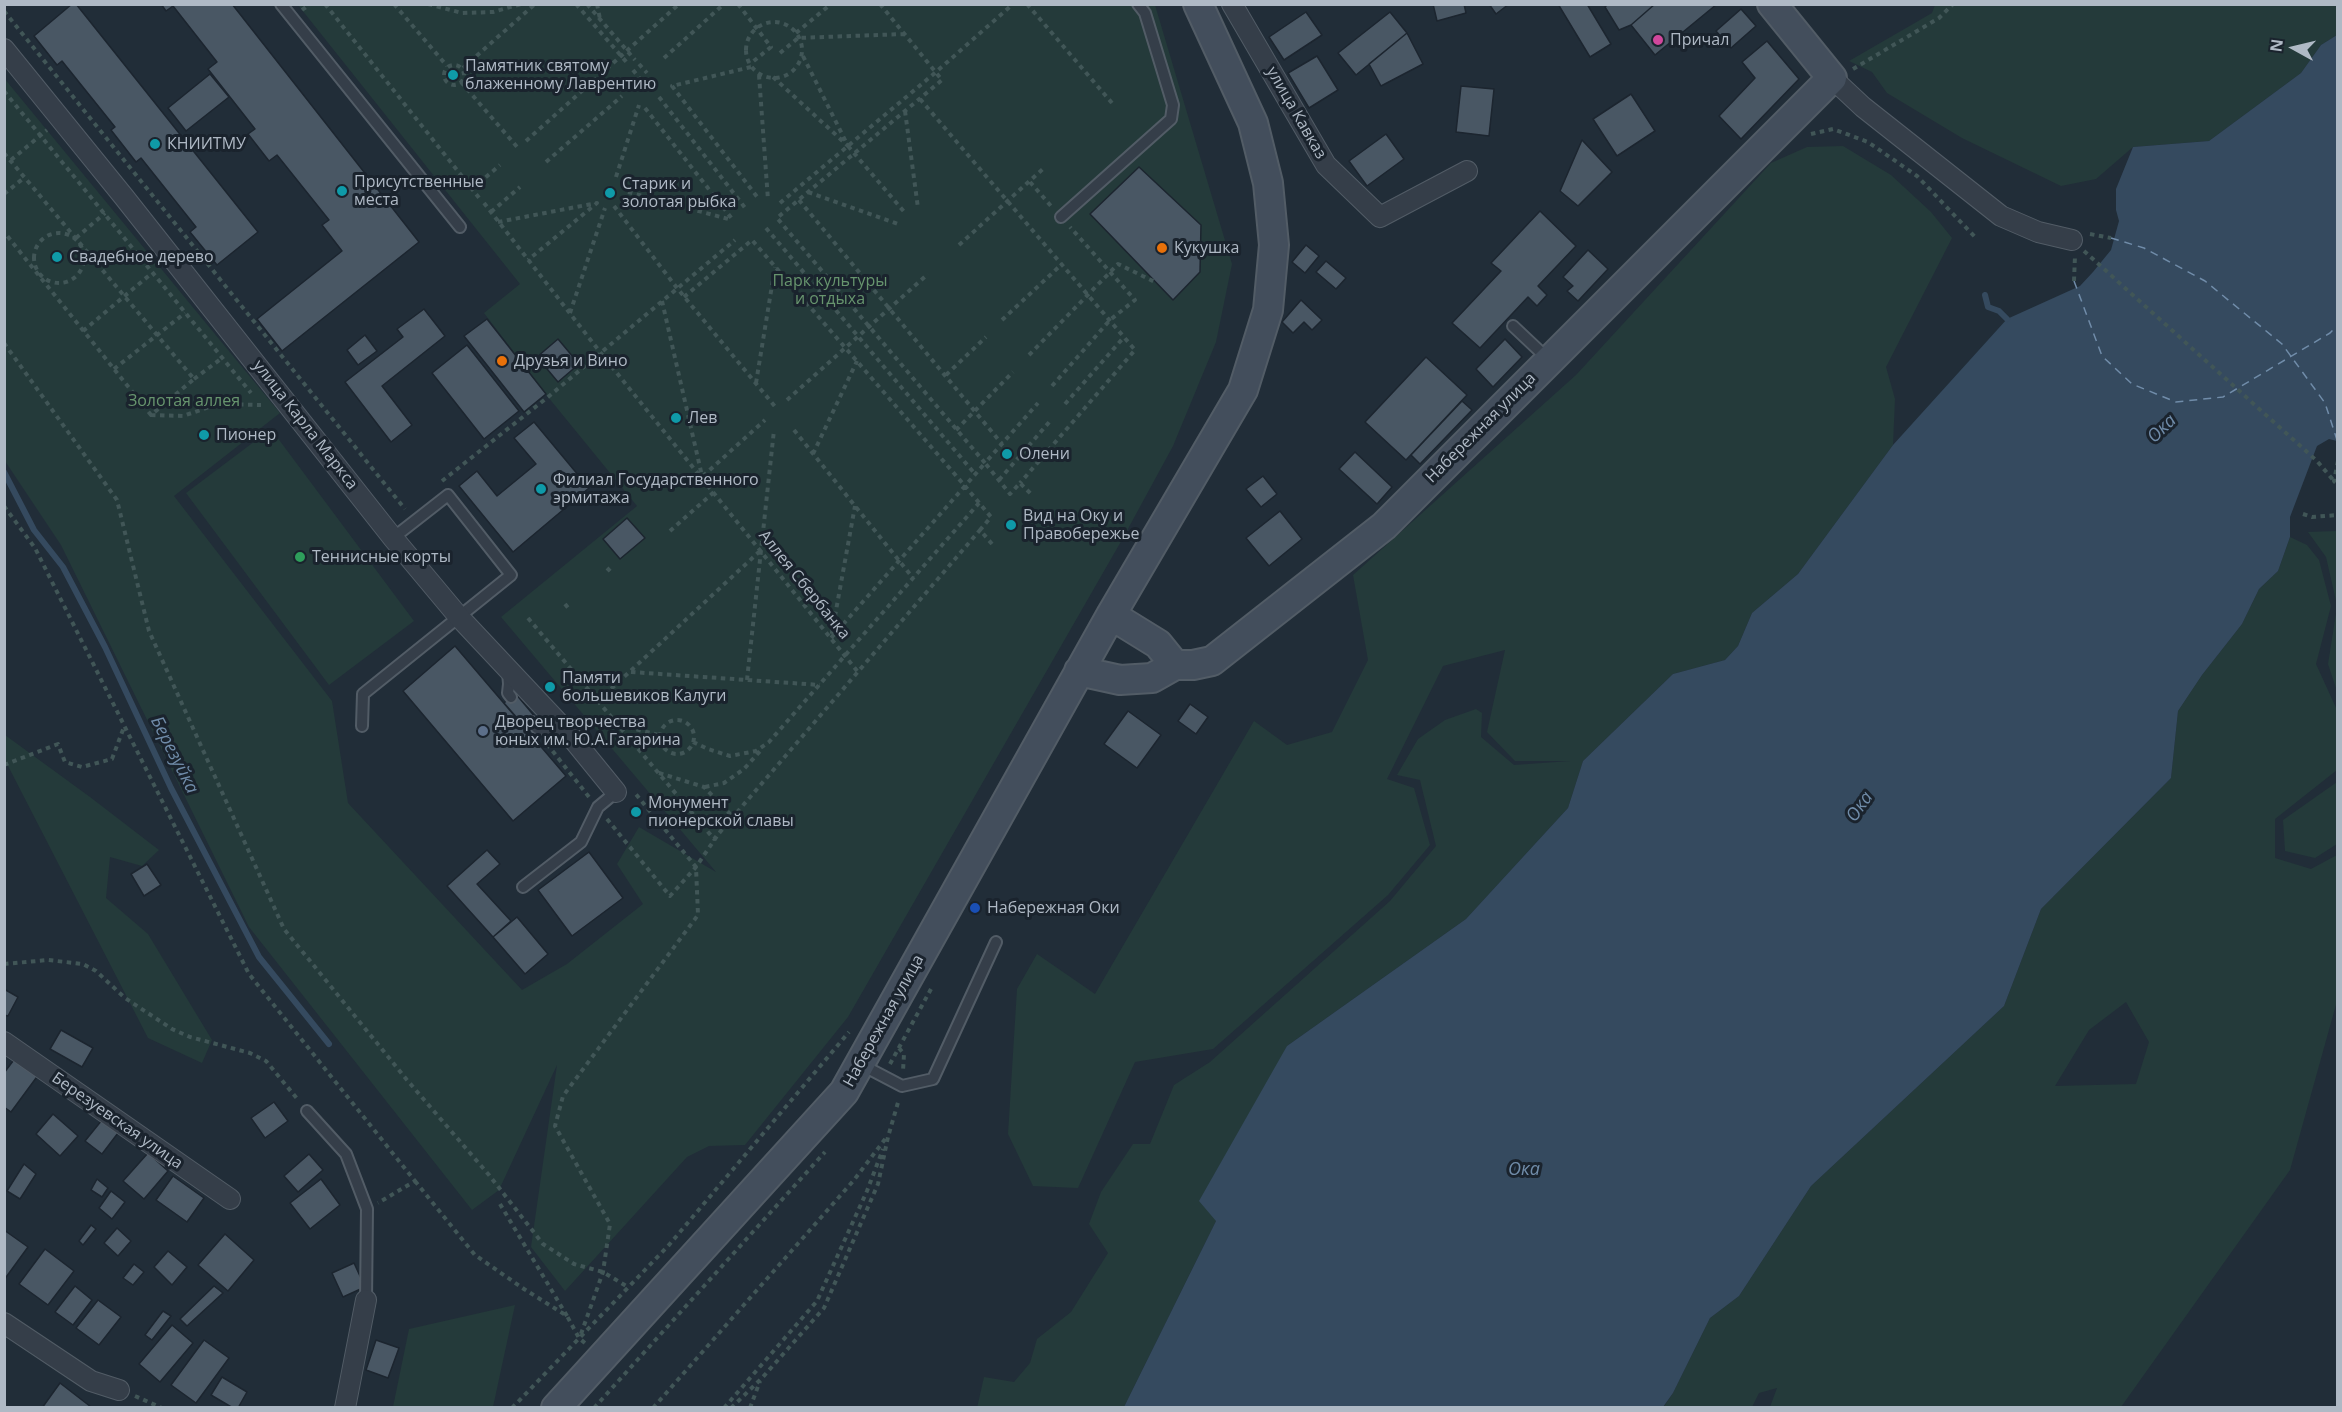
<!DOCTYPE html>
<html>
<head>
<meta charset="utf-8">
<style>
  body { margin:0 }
  #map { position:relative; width:2342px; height:1412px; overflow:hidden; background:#212d38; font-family:"Open Sans",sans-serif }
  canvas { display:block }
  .frame { position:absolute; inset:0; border:6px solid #afb9c5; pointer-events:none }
  .north { position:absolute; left:2264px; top:18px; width:60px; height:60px; -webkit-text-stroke:4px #1a232d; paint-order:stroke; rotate:278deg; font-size:16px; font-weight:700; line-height:24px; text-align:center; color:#afb9c5 }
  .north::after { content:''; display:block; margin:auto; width:21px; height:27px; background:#afb9c5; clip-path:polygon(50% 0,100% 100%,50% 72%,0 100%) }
</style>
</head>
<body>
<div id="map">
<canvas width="2342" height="1412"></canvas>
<div class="frame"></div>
<div class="north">N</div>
</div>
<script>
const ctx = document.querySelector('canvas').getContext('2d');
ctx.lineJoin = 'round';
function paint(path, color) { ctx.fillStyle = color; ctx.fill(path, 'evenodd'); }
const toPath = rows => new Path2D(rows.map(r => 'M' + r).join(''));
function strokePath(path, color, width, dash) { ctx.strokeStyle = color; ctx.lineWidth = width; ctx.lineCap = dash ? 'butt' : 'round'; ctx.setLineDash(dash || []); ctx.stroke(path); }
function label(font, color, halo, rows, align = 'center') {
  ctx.font = font + ' "Open Sans",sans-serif'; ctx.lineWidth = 6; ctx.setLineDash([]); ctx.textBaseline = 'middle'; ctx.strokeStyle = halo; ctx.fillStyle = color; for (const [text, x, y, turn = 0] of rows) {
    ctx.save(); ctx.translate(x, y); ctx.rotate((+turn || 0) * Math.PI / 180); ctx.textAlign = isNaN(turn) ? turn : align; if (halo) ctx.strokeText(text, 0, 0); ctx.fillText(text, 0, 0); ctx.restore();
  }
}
paint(toPath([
  [298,5,1155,5,1232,264,1216,342,1173,446,1123,538,848,1017,745,1145,709,1146,687,1157,565,1291,531,1247,557,1065,499,1190,472,1210,249,927,61,545,5,461,4,78,280,413,174,496,332,701,348,803,522,990,567,964,643,904,617,864,639,827,716,872,501,617,637,506,548,397,484,313,520,284],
  [1935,5,2337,5,2337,35,2321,45,2301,73,2209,141,2133,147,2096,179,2061,186,1962,138,1887,93,1872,72,1849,61,1932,13],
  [1843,146,1891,175,1931,212,1952,238,1886,367,1895,399,1893,445,1798,574,1752,613,1738,646,1725,660,1673,674,1583,761,1568,808,1466,919,1287,1046,1216,1221,1124,1407,977,1408,984,1377,1014,1382,1030,1363,1037,1339,1071,1312,1108,1253,1089,1224,1101,1192,1133,1144,1150,1144,1174,1085,1210,1062,1390,901,1436,846,1420,780,1397,775,1418,739,1445,720,1476,709,1482,713,1481,737,1514,765,1570,761,1515,761,1487,732,1505,650,1443,666,1387,779,1414,788,1430,845,1388,895,1213,1049,1135,1062,1078,1188,1033,1186,1008,1134,1017,989,1037,954,1095,994,1254,721,1287,745,1332,732,1368,660,1353,575,1576,375,1771,163,1807,147],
  [271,429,414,621,329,685,186,493],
  [2337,531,2338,531,2337,605,2326,557,2308,532],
  [2290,537,2307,545,2319,560,2331,606,2316,664,2337,710,2337,770,2275,819,2275,858,2311,869,2337,855,2337,1001,2290,1170,2121,1407,1770,1407,1777,1388,1759,1393,1752,1407,1663,1408,1673,1393,1710,1318,1739,1296,1811,1186,2004,1006,2041,909,2171,778,2178,711,2202,675,2242,624,2259,589,2278,571],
  [2126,1002,2149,1042,2136,1084,2055,1086,2089,1030],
  [2337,607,2338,691,2337,691,2328,664],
  [5,735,90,797,159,850,142,866,110,857,106,898,148,934,212,1040,202,1063,148,1038,5,760],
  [2337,782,2337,844,2315,858,2285,851,2283,820],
  [515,1305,493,1407,393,1407,409,1329]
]), '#243a3a');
paint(toPath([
  [2337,35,2337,441,2329,439,2317,446,2290,517,2290,537,2278,571,2259,589,2242,624,2202,675,2178,711,2171,778,2041,909,2004,1006,1811,1186,1739,1296,1710,1318,1673,1393,1663,1407,1124,1407,1216,1221,1199,1201,1287,1046,1466,919,1568,808,1583,761,1673,674,1725,660,1738,646,1752,613,1798,574,1893,445,2007,319,2080,286,2093,272,2111,250,2119,221,2116,210,2116,189,2133,147,2209,141,2301,73,2321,45]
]), '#354a5f');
strokePath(toPath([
  [1985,295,1988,307,1999,311,2007,319],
  [4,472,34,530,63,567,105,647,171,788,259,957,329,1044]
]), '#354a5f', 6);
strokePath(toPath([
  [2111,238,2144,248,2205,281,2282,344,2325,403,2338,443],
  [2074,281,2102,356,2132,384,2176,402,2223,397,2330,333,2338,325]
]), '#708ca9', 1.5, [8, 6]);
const building = toPath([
  [72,4,76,4,258,232,217,265,190,232,196,227,141,158,136,162,111,130,115,127,62,61,57,65,34,36,72,4],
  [161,4,232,4,419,242,282,351,257,319,342,251,322,225,329,220,277,155,269,161,248,134,255,129,208,69,217,62,173,6,166,11,161,4],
  [1433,4,1464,4,1466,13,1437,21,1433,4],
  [1489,4,1509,4,1496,14,1489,4],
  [1558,4,1587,4,1611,44,1590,57,1558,4],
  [1608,4,1655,4,1631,25,1619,30,1605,7,1608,4],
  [1655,4,1717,4,1655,55,1631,25,1655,4],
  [1741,9,1756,26,1731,48,1716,31,1741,9],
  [1306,12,1322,35,1284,60,1269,37,1306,12],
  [1390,12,1407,33,1356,75,1338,53,1390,12],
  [1407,33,1423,64,1381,86,1369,64,1407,33],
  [1767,41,1799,79,1741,139,1719,116,1755,78,1742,62,1767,41],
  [1317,56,1338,90,1309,108,1288,73,1317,56],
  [210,74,229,97,186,131,168,108,210,74],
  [1461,86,1494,89,1489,136,1456,132,1461,86],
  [1631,94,1655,131,1617,156,1593,119,1631,94],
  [1386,134,1404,159,1367,186,1349,161,1386,134],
  [1582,140,1612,172,1578,206,1560,191,1582,140],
  [1139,167,1201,225,1200,272,1173,300,1090,214,1139,167],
  [1540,211,1576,246,1538,286,1547,295,1537,306,1528,297,1480,348,1452,323,1501,271,1491,263,1540,211],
  [1306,245,1319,256,1305,273,1292,262,1306,245],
  [1588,250,1608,269,1578,301,1567,291,1573,286,1563,277,1588,250],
  [1326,261,1346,278,1336,289,1316,272,1326,261],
  [1301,300,1322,320,1312,330,1304,322,1293,333,1282,322,1301,300],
  [424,309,445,336,382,386,412,425,391,442,345,382,403,337,397,329,424,309],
  [487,319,546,394,524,412,464,336,487,319],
  [365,335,377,351,358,365,347,350,365,335],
  [558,339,579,364,558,382,537,357,558,339],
  [1505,339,1522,357,1493,387,1476,369,1505,339],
  [467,345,519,411,484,439,432,373,467,345],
  [1426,357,1467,395,1406,460,1365,422,1426,357],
  [1462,401,1472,410,1420,464,1411,455,1462,401],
  [534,422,589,488,513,552,459,486,477,471,497,496,536,464,514,438,534,422],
  [1355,452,1392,487,1377,504,1339,469,1355,452],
  [1263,476,1277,494,1261,507,1246,489,1263,476],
  [1280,511,1302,539,1269,566,1246,538,1280,511],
  [627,518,645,538,620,559,603,539,627,518],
  [455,646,566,776,513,821,403,691,455,646],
  [515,693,536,718,525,727,504,703,515,693],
  [1190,704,1208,717,1196,734,1178,721,1190,704],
  [1128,711,1161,735,1137,768,1104,744,1128,711],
  [487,850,500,864,477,884,511,921,493,937,447,886,487,850],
  [589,852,623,898,572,936,538,890,589,852],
  [147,864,161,885,144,896,131,874,147,864],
  [517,917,548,954,525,974,493,937,517,917],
  [4,989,18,997,8,1016,4,1015,4,989],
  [61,1030,93,1048,82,1067,50,1049,61,1030],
  [16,1057,39,1074,11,1112,4,1107,4,1073,16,1057],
  [274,1102,288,1121,265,1138,251,1118,274,1102],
  [53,1114,78,1136,60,1156,36,1134,53,1114],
  [102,1120,118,1133,102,1154,85,1141,102,1120],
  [148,1153,168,1171,144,1199,123,1181,148,1153],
  [309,1154,323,1170,298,1192,284,1176,309,1154],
  [24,1164,36,1174,20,1199,7,1191,24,1164],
  [173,1176,204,1198,187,1222,156,1200,173,1176],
  [97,1179,108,1188,102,1197,91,1190,97,1179],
  [321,1179,340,1205,310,1229,290,1203,321,1179],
  [111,1191,125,1202,112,1219,99,1208,111,1191],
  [91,1225,96,1229,83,1245,79,1241,91,1225],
  [117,1228,131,1241,118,1256,104,1243,117,1228],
  [4,1230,28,1247,4,1280,4,1230],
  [225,1234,254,1260,228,1291,198,1265,225,1234],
  [45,1249,74,1271,48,1305,19,1284,45,1249],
  [168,1251,187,1267,172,1285,154,1267,168,1251],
  [354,1263,365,1287,343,1297,332,1273,354,1263],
  [134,1264,144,1272,133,1285,123,1278,134,1264],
  [75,1286,92,1300,73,1325,55,1312,75,1286],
  [214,1286,223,1293,187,1326,180,1319,214,1286],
  [98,1300,121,1317,99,1345,76,1328,98,1300],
  [163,1311,171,1316,152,1340,145,1335,163,1311],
  [172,1325,193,1343,160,1382,139,1364,172,1325],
  [204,1340,229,1358,196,1403,171,1385,204,1340],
  [376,1340,399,1348,388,1378,366,1370,376,1340],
  [222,1377,247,1392,238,1408,233,1408,211,1395,222,1377],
  [60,1383,91,1407,91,1408,42,1408,60,1383]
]);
paint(building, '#495764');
strokePath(building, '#1c252f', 1.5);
const lane = toPath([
  [281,4,460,227],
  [1061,217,1171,119,1173,105,1145,13,1138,4],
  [1513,326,1549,360],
  [508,672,509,684,508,693,511,697],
  [532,722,537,728,564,732],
  [362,726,363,694,511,575,448,495,393,538],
  [523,887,581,842,598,807,616,792],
  [860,1064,902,1086,933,1079,996,942],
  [307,1111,346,1154,367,1209,366,1300]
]);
const street = toPath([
  [1232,4,1326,165,1380,217,1467,171],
  [4,49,124,197,393,538,459,617,568,733,616,792],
  [1832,78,1863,107,2001,216,2038,232,2072,240],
  [4,1042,230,1199],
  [4,1323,91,1381,119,1390],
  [345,1408,366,1300]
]);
const secondary = toPath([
  [1111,615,1158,644,1175,665],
  [1079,671,1120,680,1152,678,1175,665,1193,665,1212,661,1384,526,1832,78,1772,4],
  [556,1408,844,1092,1111,615,1243,390,1268,310,1274,245,1268,183,1253,123,1198,4]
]);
strokePath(lane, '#525c66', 14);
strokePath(street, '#525c66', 22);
strokePath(secondary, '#525c66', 32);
strokePath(toPath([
  [325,4,480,199],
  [394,4,447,66],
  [428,4,462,13,493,12,521,4],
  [576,4,629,65],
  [587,4,635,60],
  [597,4,600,19],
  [738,4,771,47,750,64],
  [880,4,942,80,777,218,985,463,1038,403],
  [1027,4,1112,103],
  [302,10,310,4],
  [4,11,405,509],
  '746 50a28 28 0 1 1 56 0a28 28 0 1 1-56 0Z',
  [796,33,831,4],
  [780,53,798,38,904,34],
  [664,58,724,4],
  [639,64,647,73],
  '444 75a10 10 0 1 1 20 0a10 10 0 1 1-20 0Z',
  [751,67,672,86,758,198],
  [463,68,535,4],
  [1853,69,1939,18,1953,4],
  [633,70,640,79],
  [759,75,768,200],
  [773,77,848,146,802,54],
  [461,82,518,148],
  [4,91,251,393],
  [659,97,746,209],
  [920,99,1135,350,1020,483],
  [645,108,733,220],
  [905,111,918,208],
  [1811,134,1833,129,1868,142,1917,176,1976,238],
  [526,141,679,4],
  [848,146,906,214],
  [4,153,194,379,151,415,4,232],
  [11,160,47,130],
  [546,162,622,96],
  [616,177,639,105],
  [1030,182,1051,206],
  [472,189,500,165],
  [628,192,732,220],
  [808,192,898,224],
  [4,194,25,177],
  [799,200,1002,444],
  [484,203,600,352,858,672],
  [780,203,936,72,1013,4],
  [614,206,677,288,777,409],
  [491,212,520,187],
  [498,222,597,203,528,260],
  [766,228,975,474],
  '34 258a25 25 0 1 1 50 0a25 25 0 1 1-50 0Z',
  [2090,234,2111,238],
  [76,238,105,213],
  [959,245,1045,167],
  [2084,251,2317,461,2334,481],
  [2074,281,2075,256],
  [684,297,752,240,965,486,831,638,855,506],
  [662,301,702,476],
  [570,313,605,208],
  [1002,320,1062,264],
  [83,331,152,273],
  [4,343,117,500,149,631,284,929,407,1080,489,1175,543,1244,574,1264,603,1272,628,1287],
  [1029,355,1118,264,1155,282],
  [114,369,185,313],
  [946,375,986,337],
  [194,379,222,358],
  [756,383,775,267],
  [1052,386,1110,320,1135,300,1070,227],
  [787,400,928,274],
  [1065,404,1124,337],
  [151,415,183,416,218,404,261,405],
  [794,430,913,578],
  [956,430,1013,372],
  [813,454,857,361],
  [2338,461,2334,481,2338,485],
  [703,476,765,420],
  [999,480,1051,420],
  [442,481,548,397,735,240],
  [4,506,35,548,249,974,415,1181,378,1203],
  [2303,514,2312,517,2338,515],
  [670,531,714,492],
  [992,544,980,530,991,517,965,486,985,463,1010,494,1020,483,1032,495],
  [607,568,611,572],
  [565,604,569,609],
  [528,618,714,839,980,530],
  [631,672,820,685],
  [747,680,774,430],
  [598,701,760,551],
  '660 737a17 17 0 1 1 34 0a17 17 0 1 1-34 0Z',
  [619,725,659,735],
  [693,742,708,749,730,756,756,751,769,742,979,503],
  [547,744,589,797],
  [4,765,58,744,65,762,82,767,112,759,124,727],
  [659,773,704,787,733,817],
  [705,787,724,783,744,769,762,749],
  [607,819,670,896,696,867,717,836],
  [4,964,48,960,83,964,96,971,125,998,172,1029,190,1037,250,1053,266,1061,299,1101],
  [899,1048,904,1054,903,1071],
  [890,1064,931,989],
  [415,1181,475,1255,524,1289,567,1316,579,1338,586,1344],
  [500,1204,567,1316],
  [581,1334,603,1272,610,1224,555,1126,563,1096,698,915,696,867,634,792],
  [135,1396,162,1408],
  [512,1408,669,1245,849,1032],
  [594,1408,825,1152],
  [653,1408,854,1180,886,1138],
  [724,1408,817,1301,867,1191,883,1149],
  [731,1408,762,1378,824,1308,878,1184,888,1137,899,1099],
  [750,1408,760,1381]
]), '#415657', 4, [4.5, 4.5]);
strokePath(lane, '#353e49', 10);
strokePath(street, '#353e49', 20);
strokePath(secondary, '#434e5c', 28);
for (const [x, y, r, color] of [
  [1658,40,6,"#d1479c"],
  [453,75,6,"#0f9aa8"],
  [155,144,6,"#0f9aa8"],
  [342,191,6,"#0f9aa8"],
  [610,193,6,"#0f9aa8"],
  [1162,248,6,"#e8710a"],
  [57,257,6,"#0f9aa8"],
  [502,361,6,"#e8710a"],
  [676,418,6,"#0f9aa8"],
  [204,435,6,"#0f9aa8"],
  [1007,454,6,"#0f9aa8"],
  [541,489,6,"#0f9aa8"],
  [1011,525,6,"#0f9aa8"],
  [300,557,6,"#2e9e5b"],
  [550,687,6,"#0f9aa8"],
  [483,731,6,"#5c6f8a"],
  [636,812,6,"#0f9aa8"],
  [975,908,6,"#1a4fb4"]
]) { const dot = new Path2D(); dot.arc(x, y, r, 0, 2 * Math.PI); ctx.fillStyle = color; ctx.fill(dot); strokePath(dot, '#1a232d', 2); }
label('16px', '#afb9c5', '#1a232d', [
  ["Причал",1670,40],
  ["Памятник святому",465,66],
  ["блаженному Лаврентию",465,84],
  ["КНИИТМУ",167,144],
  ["Присутственные",354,182],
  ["места",354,200],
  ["Старик и",622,184],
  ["золотая рыбка",622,202],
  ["Кукушка",1174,248],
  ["Свадебное дерево",69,257],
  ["Друзья и Вино",514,361],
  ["Лев",688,418],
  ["Пионер",216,435],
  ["Олени",1019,454],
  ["Филиал Государственного",553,480],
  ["эрмитажа",553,498],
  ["Вид на Оку и",1023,516],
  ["Правобережье",1023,534],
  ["Теннисные корты",312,557],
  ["Памяти",562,678],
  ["большевиков Калуги",562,696],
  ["Дворец творчества",495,722],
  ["юных им. Ю.А.Гагарина",495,740],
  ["Монумент",648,803],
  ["пионерской славы",648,821],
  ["Набережная Оки",987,908]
], 'left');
label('16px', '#afb9c5', '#1a232d', [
  ["улица Кавказ",1296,113,60],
  ["улица Карла Маркса",305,425,52],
  ["Набережная улица",1481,428,-45],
  ["Аллея Сбербанка",804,585,51],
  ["Набережная улица",884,1021,-61],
  ["Березуевская улица",117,1121,35]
]);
label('16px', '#67956e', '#1a232d', [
  ["Парк культуры",830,281],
  ["и отдыха",830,299],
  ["Золотая аллея",184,401]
]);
label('italic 18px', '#708ca9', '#1a232d', [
  ["Ока",2162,429,-44],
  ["Березуйка",174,755,63],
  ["Ока",1860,807,-55],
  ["Ока",1524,1170]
]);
</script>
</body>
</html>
